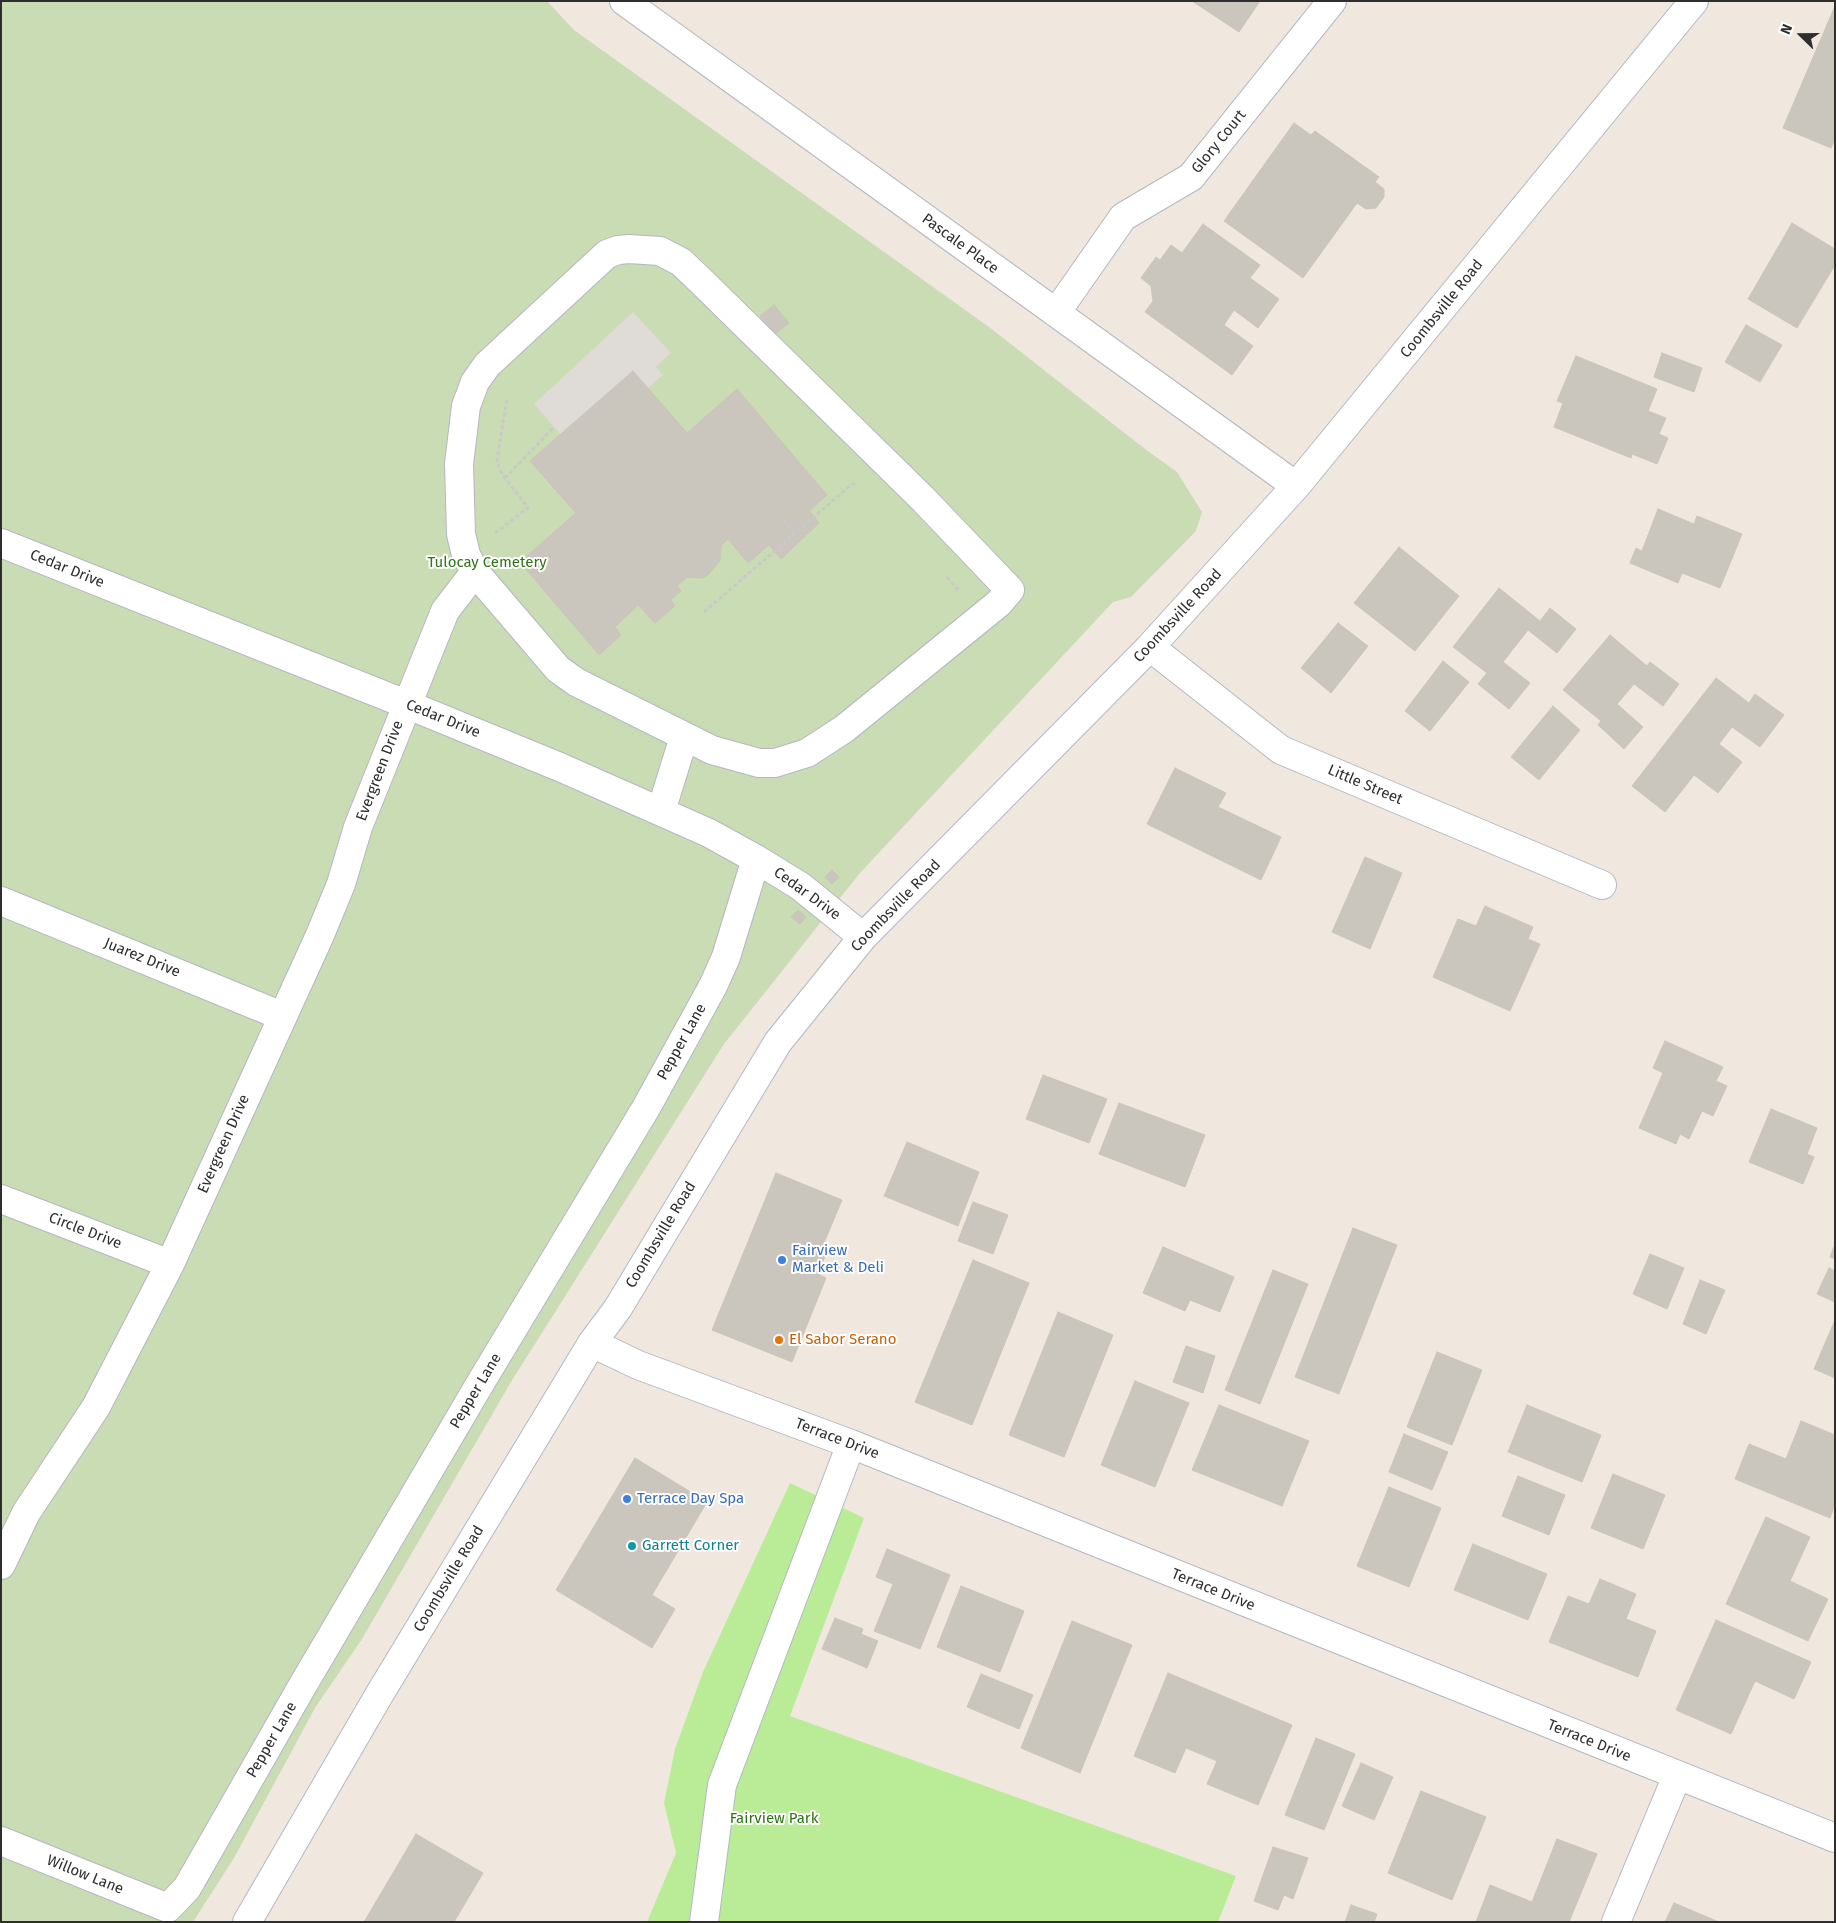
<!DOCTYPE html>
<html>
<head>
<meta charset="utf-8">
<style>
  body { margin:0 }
  #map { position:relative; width:1836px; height:1923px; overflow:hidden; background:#f0e8df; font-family:"Fira Sans",sans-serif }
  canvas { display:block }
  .frame { position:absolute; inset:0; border:2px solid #2e2e2e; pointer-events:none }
  .north { position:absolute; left:1776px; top:10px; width:50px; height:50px; -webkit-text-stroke:4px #fff; paint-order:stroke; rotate:292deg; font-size:14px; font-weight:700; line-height:20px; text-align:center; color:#2e2e2e }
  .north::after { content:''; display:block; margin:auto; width:18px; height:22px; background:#2e2e2e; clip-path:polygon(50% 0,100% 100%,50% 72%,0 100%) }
</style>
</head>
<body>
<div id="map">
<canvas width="1836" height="1923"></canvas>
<div class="frame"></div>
<div class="north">N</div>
</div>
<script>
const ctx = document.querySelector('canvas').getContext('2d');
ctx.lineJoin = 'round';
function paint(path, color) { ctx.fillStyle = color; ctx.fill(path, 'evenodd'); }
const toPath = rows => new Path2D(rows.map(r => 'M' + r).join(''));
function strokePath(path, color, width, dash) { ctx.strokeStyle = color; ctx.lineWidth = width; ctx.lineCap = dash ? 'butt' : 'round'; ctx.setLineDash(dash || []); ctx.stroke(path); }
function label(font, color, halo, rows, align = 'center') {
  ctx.font = font + ' "Fira Sans",sans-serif'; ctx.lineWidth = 4; ctx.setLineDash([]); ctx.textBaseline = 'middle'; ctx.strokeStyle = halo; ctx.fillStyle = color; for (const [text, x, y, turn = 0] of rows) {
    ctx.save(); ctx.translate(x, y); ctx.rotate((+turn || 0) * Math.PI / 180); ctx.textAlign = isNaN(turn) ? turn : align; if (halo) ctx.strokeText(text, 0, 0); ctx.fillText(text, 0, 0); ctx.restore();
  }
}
paint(toPath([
  [790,1483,864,1518,790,1716,1236,1876,1218,1922,647,1922,676,1853,664,1803,675,1749,703,1672]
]), '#baec97');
paint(toPath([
  [1,1,547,1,574,30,989,327,1145,449,1177,472,1202,512,1196,531,1131,597,1113,602,860,873,724,1044,511,1382,362,1639,315,1708,234,1858,193,1922,1,1922]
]), '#cadcb4');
paint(toPath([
  [633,312,671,353,656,367,663,375,648,388,634,372,560,434,534,404]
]), '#dfdbd7');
const building = toPath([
  [1192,1,1260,1,1239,32,1192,1],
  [1835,6,1835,139,1831,148,1783,128,1835,6],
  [1294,123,1311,135,1315,131,1379,177,1375,182,1384,189,1384,197,1376,208,1366,209,1357,203,1303,278,1224,221,1294,123],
  [1792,223,1835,249,1835,265,1797,328,1748,299,1792,223],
  [1203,224,1260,265,1250,278,1279,299,1258,328,1234,310,1224,325,1253,346,1232,375,1145,312,1153,301,1151,286,1141,278,1156,257,1160,260,1171,245,1182,253,1203,224],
  [774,305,789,323,775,334,760,316,774,305],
  [1746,325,1782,345,1760,382,1725,362,1746,325],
  [1662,353,1702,368,1694,392,1654,377,1662,353],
  [1576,356,1657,389,1648,411,1666,418,1659,434,1668,438,1657,464,1632,454,1631,458,1554,427,1563,403,1557,401,1576,356],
  [633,371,687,433,737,389,827,495,809,511,804,504,783,520,763,538,769,545,748,563,728,539,677,586,681,591,671,600,675,606,655,623,638,605,615,627,621,635,599,655,520,562,576,513,530,461,633,371],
  [804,504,819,523,781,559,763,538,804,504],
  [1658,509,1694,524,1697,516,1742,534,1720,588,1682,573,1678,583,1630,563,1636,548,1642,551,1658,509],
  [721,546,720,561,708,575,702,578,687,577,721,546],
  [1399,547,1459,596,1415,651,1354,603,1399,547],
  [1499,588,1540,621,1550,608,1576,629,1557,653,1528,630,1503,662,1530,683,1509,709,1478,684,1487,673,1453,647,1499,588],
  [1338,623,1368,646,1331,693,1301,668,1338,623],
  [1610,635,1647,666,1650,662,1679,684,1663,706,1634,684,1617,704,1643,727,1624,749,1598,725,1601,721,1563,690,1610,635],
  [1443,661,1469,682,1430,731,1405,711,1443,661],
  [1716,678,1749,703,1755,694,1784,715,1760,747,1732,727,1719,744,1742,762,1718,793,1694,775,1665,812,1632,786,1716,678],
  [1553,706,1580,730,1539,780,1511,757,1553,706],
  [1175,768,1226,793,1218,807,1281,837,1261,880,1147,824,1175,768],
  [1365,857,1402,873,1370,949,1332,932,1365,857],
  [832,870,839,877,832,884,825,877,832,870],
  [1485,906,1533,927,1528,939,1540,944,1510,1011,1433,977,1458,919,1476,926,1485,906],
  [798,910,806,917,800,924,791,917,798,910],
  [1665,1041,1723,1067,1716,1081,1727,1086,1713,1116,1702,1111,1689,1139,1680,1134,1676,1144,1639,1128,1663,1073,1653,1068,1665,1041],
  [1043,1075,1107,1099,1089,1143,1026,1119,1043,1075],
  [1119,1103,1205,1135,1185,1187,1099,1154,1119,1103],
  [1771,1109,1817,1128,1807,1154,1814,1157,1803,1184,1749,1162,1771,1109],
  [907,1142,979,1172,958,1226,884,1196,907,1142],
  [776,1173,842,1200,824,1243,829,1246,818,1274,826,1278,792,1362,712,1330,776,1173],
  [973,1202,1008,1215,993,1254,958,1241,973,1202],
  [1353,1228,1397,1245,1339,1394,1295,1377,1353,1228],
  [1835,1244,1835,1259,1830,1257,1835,1244],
  [1163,1247,1234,1277,1220,1312,1190,1300,1185,1311,1143,1293,1163,1247],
  [1650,1254,1684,1268,1667,1309,1633,1294,1650,1254],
  [973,1260,1029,1283,972,1425,915,1402,973,1260],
  [1829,1268,1835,1271,1835,1302,1817,1294,1829,1268],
  [1273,1270,1308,1284,1260,1404,1225,1390,1273,1270],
  [1700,1280,1725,1290,1706,1334,1683,1324,1700,1280],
  [1058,1312,1113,1335,1064,1457,1009,1435,1058,1312],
  [1835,1320,1835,1378,1814,1369,1835,1320],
  [1186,1346,1215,1356,1203,1393,1173,1382,1186,1346],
  [1437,1352,1482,1370,1452,1445,1407,1427,1437,1352],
  [1135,1381,1189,1403,1155,1487,1101,1465,1135,1381],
  [1219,1405,1309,1441,1282,1506,1192,1470,1219,1405],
  [1527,1405,1601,1435,1582,1482,1508,1452,1527,1405],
  [1801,1421,1835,1435,1835,1505,1830,1518,1735,1479,1749,1444,1786,1459,1801,1421],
  [1404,1434,1448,1452,1432,1490,1389,1472,1404,1434],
  [635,1458,707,1502,652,1595,675,1609,652,1648,556,1590,635,1458],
  [1613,1474,1665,1495,1643,1549,1591,1528,1613,1474],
  [1518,1476,1565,1495,1549,1535,1502,1516,1518,1476],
  [1389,1487,1441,1508,1409,1587,1357,1566,1389,1487],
  [1766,1517,1810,1537,1790,1581,1828,1599,1808,1641,1726,1604,1766,1517],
  [1473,1544,1547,1574,1528,1620,1454,1590,1473,1544],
  [887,1549,950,1575,920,1649,874,1631,893,1584,876,1577,887,1549],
  [1600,1579,1636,1594,1626,1619,1656,1631,1638,1677,1549,1642,1568,1596,1589,1604,1600,1579],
  [961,1586,1024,1611,1000,1672,937,1647,961,1586],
  [835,1618,863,1629,861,1634,878,1641,867,1668,822,1649,835,1618],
  [1716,1620,1811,1662,1794,1699,1755,1681,1731,1734,1676,1710,1716,1620],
  [1072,1621,1132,1645,1080,1773,1021,1748,1072,1621],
  [1168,1673,1292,1725,1258,1805,1207,1784,1217,1761,1186,1748,1175,1773,1134,1756,1168,1673],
  [981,1674,1033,1695,1019,1729,967,1707,981,1674],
  [1316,1738,1355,1754,1324,1830,1285,1815,1316,1738],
  [1361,1763,1393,1777,1374,1820,1342,1806,1361,1763],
  [1421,1791,1486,1817,1452,1900,1388,1873,1421,1791],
  [416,1834,483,1873,454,1922,364,1922,416,1834],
  [1557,1839,1597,1854,1569,1922,1476,1922,1490,1885,1532,1902,1557,1839],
  [1273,1847,1308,1858,1293,1899,1284,1895,1278,1910,1254,1901,1273,1847],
  [1674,1903,1719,1922,1665,1922,1674,1903],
  [1351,1905,1377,1914,1374,1922,1345,1922,1351,1905]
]);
paint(building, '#cbc6bd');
strokePath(building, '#ccc4b8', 1);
const minor = toPath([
  [624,1,1296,486],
  [1056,313,1123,217,1191,177,1332,1],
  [1,543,406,704,562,768,709,833,756,859,800,886,863,937],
  [1150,647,1281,750,1602,885],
  [661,811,684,737],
  [1,901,282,1016],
  [1,1199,170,1264],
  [592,1343,638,1365,851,1444,1835,1838],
  [1,1565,26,1513,96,1407,170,1264,320,935,341,884,358,827,445,611,475,572,466,555,461,534,459,464,466,406,475,382,487,365,607,254,618,250,629,249,660,251,681,262,701,281,923,499,1010,590,999,603,844,729,807,753,775,763,759,763,712,750,576,682,558,669,475,572],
  [1,1841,168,1908,187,1888,300,1690,481,1382,646,1108,713,986,726,957,756,859],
  [247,1922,379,1695,592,1343,618,1308,778,1042,863,937,1150,647,1296,486,1694,1],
  [704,1922,722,1785,851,1444],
  [1616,1922,1677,1776]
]);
strokePath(minor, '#b3b7c2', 30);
strokePath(toPath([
  [505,478,554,427],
  [783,520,795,534],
  [495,533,528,508,505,478,499,468,497,460,507,399],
  [947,577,959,591],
  [704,612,852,484,858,484]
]), '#c9c9c9', 3, [4, 2.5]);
strokePath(minor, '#fff', 28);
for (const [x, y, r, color] of [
  [782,1260,5,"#3f7fe0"],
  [779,1340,5,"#e8710a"],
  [627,1499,5,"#3f7fe0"],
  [632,1546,5,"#0f9aa8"]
]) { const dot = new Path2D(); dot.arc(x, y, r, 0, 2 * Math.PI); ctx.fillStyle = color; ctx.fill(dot); strokePath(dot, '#fff', 2); }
label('15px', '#2e2e2e', '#fff', [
  ["Glory Court",1219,142,-51],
  ["Pascale Place",960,244,36],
  ["Coombsville Road",1442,309,-51],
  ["Cedar Drive",67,569,22],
  ["Coombsville Road",1178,616,-47],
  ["Cedar Drive",443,719,22],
  ["Evergreen Drive",380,771,-69],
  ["Little Street",1365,785,23],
  ["Cedar Drive",807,894,36],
  ["Coombsville Road",896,906,-46],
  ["Juarez Drive",142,958,22],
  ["Pepper Lane",682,1042,-61],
  ["Evergreen Drive",224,1144,-66],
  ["Circle Drive",85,1231,21],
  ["Coombsville Road",661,1235,-59],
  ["Pepper Lane",476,1391,-59],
  ["Terrace Drive",837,1439,21],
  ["Coombsville Road",449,1579,-59],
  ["Terrace Drive",1213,1590,22],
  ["Pepper Lane",272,1740,-60],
  ["Terrace Drive",1589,1741,22],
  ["Willow Lane",85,1875,22]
]);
label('15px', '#2e7513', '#fff', [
  ["Tulocay Cemetery",487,563],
  ["Fairview Park",774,1819]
]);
label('15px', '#366cbe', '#fff', [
  ["Fairview",792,1251],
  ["Market & Deli",792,1268],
  ["Terrace Day Spa",637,1499]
], 'left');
label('15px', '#c56008', '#fff', [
  ["El Sabor Serano",789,1340]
], 'left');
label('15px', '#0d838f', '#fff', [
  ["Garrett Corner",642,1546]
], 'left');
</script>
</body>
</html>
